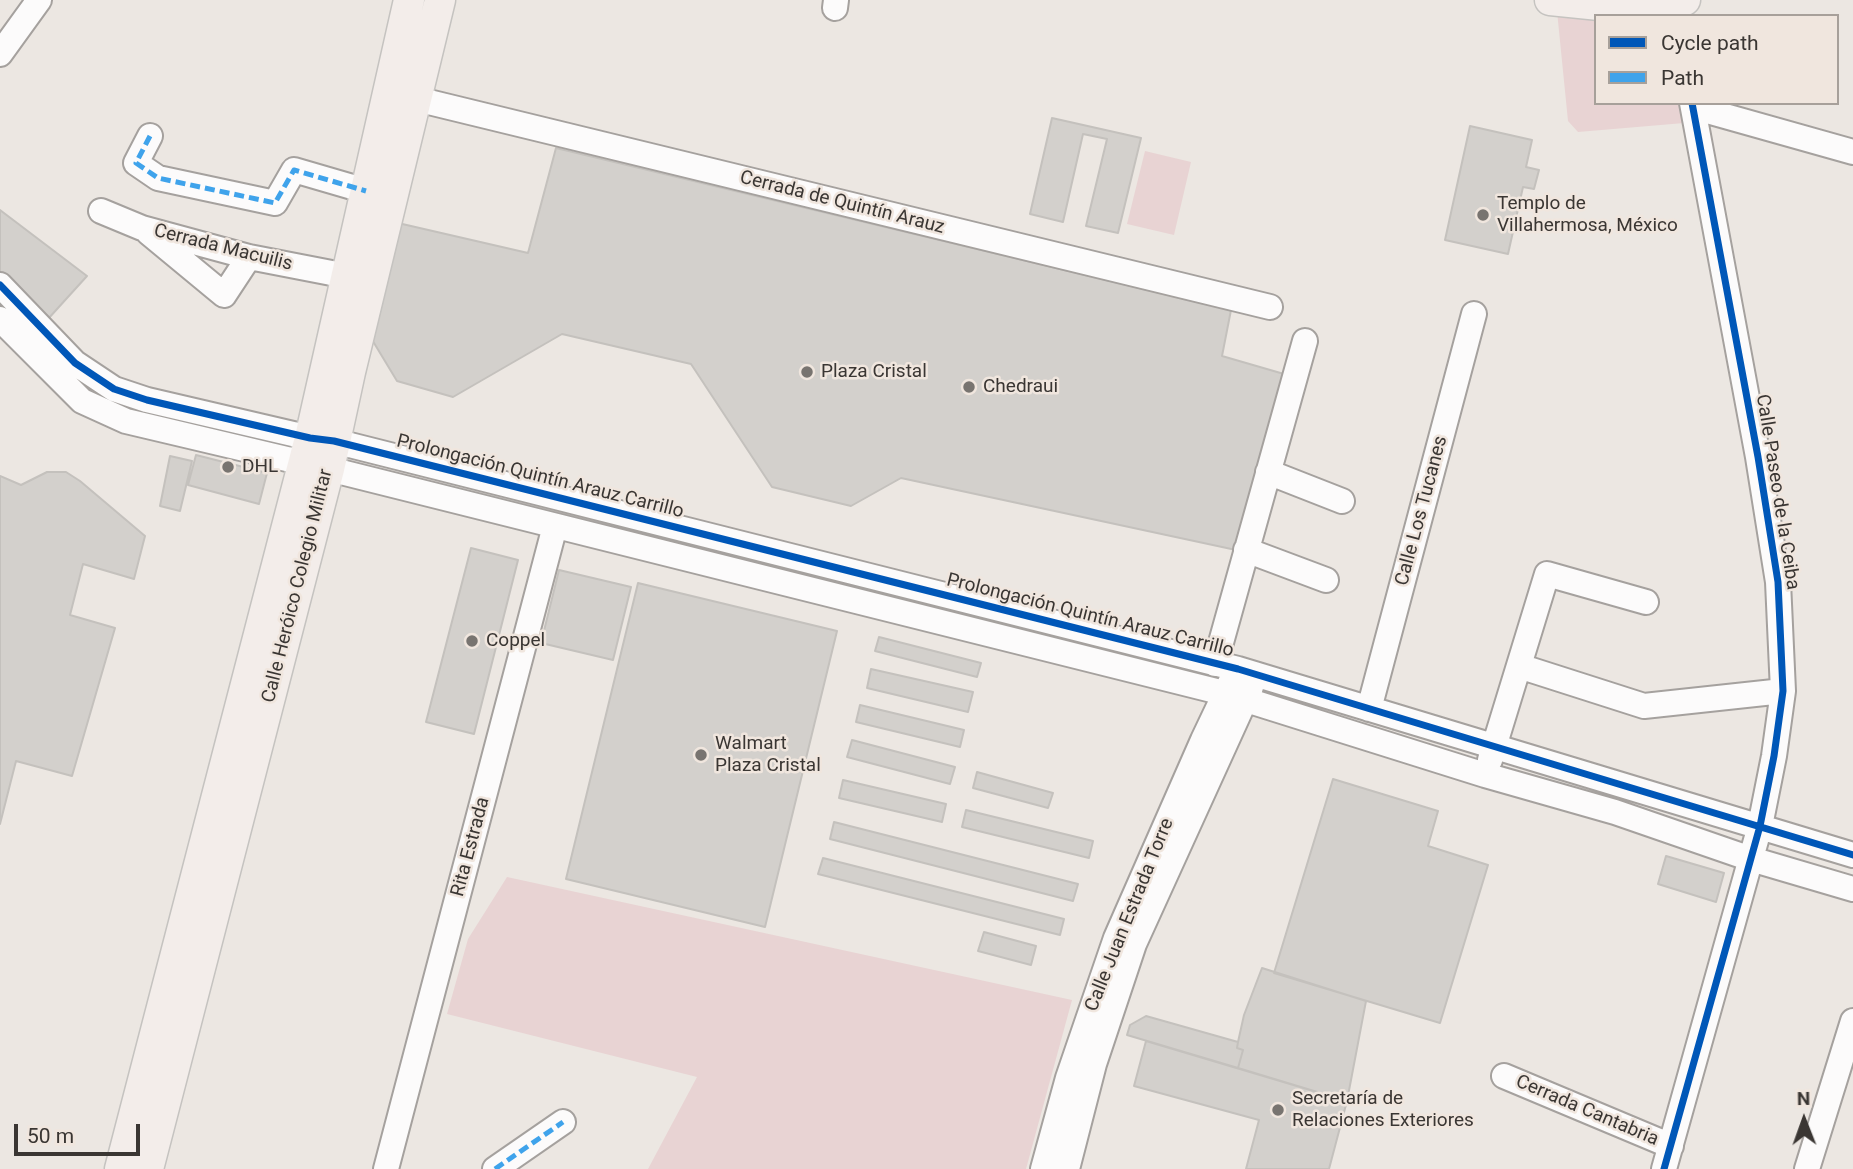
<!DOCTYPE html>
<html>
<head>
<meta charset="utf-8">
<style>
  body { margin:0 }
  #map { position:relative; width:1853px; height:1169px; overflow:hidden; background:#ece7e2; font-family:Roboto,sans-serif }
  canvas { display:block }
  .legend { position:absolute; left:1594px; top:14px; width:245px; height:91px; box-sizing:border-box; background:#f0e6de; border:2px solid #a7a09a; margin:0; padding:9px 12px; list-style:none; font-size:21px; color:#3a3633 }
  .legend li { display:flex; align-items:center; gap:14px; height:35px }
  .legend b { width:35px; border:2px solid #a7a09a }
  .north { position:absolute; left:1769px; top:1085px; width:70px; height:70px; -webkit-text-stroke:5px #f0e6de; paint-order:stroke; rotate:359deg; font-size:19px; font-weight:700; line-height:28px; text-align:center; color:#3a3633 }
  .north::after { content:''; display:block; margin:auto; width:24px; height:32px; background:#3a3633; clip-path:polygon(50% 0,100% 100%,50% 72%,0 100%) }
  .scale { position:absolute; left:14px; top:1124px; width:126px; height:32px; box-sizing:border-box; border:4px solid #3a3633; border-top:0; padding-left:9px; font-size:21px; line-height:24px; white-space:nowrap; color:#3a3633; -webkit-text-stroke:5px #f0e6de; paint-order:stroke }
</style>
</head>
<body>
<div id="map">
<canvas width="1853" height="1169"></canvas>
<ul class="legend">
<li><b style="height:9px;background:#0057b8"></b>Cycle path</li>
<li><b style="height:9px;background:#3fa3eb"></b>Path</li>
</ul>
<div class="north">N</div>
<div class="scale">50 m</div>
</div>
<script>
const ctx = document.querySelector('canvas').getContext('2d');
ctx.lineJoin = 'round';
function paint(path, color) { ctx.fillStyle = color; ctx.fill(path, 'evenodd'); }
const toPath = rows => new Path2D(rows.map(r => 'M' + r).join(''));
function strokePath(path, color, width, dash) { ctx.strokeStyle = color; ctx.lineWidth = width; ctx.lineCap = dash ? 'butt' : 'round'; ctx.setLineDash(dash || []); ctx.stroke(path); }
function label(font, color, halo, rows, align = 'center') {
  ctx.font = font + ' Roboto,sans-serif'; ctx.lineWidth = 5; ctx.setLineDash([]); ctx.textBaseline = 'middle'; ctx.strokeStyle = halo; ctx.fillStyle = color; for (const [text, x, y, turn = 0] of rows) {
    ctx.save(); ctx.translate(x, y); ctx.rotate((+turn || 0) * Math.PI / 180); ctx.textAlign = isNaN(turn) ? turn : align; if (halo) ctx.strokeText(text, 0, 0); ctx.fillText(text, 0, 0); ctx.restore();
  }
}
paint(toPath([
  [1556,1,1596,16,1596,103,1690,103,1696,122,1578,132,1568,121],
  [1145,151,1191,162,1174,235,1127,224],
  [507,877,1072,1000,1026,1169,648,1169,697,1077,447,1014,468,939]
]), '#e8d3d3');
const building = toPath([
  [1052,118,1141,138,1118,233,1086,226,1107,139,1083,134,1063,222,1030,214,1052,118],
  [1470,126,1532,140,1526,167,1539,170,1534,189,1523,187,1508,254,1445,240,1470,126],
  [556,148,1231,310,1222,356,1284,374,1236,550,901,478,851,506,772,487,691,364,562,334,453,397,397,381,371,338,398,223,528,253,556,148],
  [0,210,87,276,48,319,0,273,0,210],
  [196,455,267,473,259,504,188,485,196,455],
  [170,456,192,461,180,511,160,506,170,456],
  [47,472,66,472,80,481,145,536,134,579,83,564,70,615,115,628,72,776,16,761,0,824,0,476,21,485,47,472],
  [471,548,518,560,474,734,426,722,471,548],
  [559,570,631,587,613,660,541,643,559,570],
  [638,583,837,631,765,927,566,879,638,583],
  [879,637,981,663,977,677,875,651,879,637],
  [871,669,973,692,968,712,867,688,871,669],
  [860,705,964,730,960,747,856,722,860,705],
  [852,740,955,767,950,784,847,757,852,740],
  [977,772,1053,793,1048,808,973,788,977,772],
  [1333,779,1438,811,1428,846,1488,865,1440,1023,1274,973,1333,779],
  [843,780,946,804,942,822,839,798,843,780],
  [966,810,1093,841,1089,858,962,827,966,810],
  [834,822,1078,884,1073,901,830,839,834,822],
  [1666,856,1724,873,1716,902,1658,884,1666,856],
  [823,858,1064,919,1060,935,818,874,823,858],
  [984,932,1036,946,1031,965,978,951,984,932],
  [1262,968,1366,1001,1347,1101,1238,1068,1243,1050,1237,1048,1238,1042,1244,1015,1262,968],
  [1146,1016,1238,1042,1237,1048,1243,1050,1238,1068,1127,1035,1130,1025,1146,1016],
  [1146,1041,1347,1101,1329,1169,1246,1169,1259,1120,1134,1086,1146,1041]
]);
paint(building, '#d3d0cc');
strokePath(building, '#c4c1bd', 2);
const minor = toPath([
  [835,8,836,0],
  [0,54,39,0],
  [400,95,1270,307],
  [1693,107,1853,152],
  [150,136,136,163,158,178,275,203,294,170,366,191],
  [101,211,142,228,249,257,347,276],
  [149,233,224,295,249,257],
  [0,285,75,363,114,389,147,400,310,438,334,441,1238,669,1853,855],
  [0,319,82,401,126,421,329,469,1224,693,1485,775,1615,812,1751,859,1853,889],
  [1268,472,1342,501],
  [1246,550,1326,580],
  [1215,664,1305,341],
  [1519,666,1644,706,1783,691],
  [1369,709,1474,314],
  [1490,760,1547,574,1646,602],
  [1504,1076,1671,1146],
  [386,1169,555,526],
  [495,1169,563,1122],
  [1043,1169,1068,1078,1116,938,1203,740,1232,679],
  [1067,1169,1094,1064,1134,944,1251,687],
  [1664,1169,1760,826,1774,756,1783,691,1778,582,1758,457,1692,103],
  [1807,1169,1853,1021]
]);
const major = toPath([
  [1550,0,1619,7,1663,5,1685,0],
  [120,1169,310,438,409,0],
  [148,1169,329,469,350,372,440,0]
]);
strokePath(minor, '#a5a19e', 28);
strokePath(major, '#c5c3c0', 33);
strokePath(minor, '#fcfbfb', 24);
strokePath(major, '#f3edea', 30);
strokePath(toPath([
  [150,136,136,163,158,178,275,203,294,170,366,191],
  [495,1169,563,1122]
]), '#3fa3eb', 5, [10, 5]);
strokePath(toPath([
  [0,285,75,363,114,389,147,400,310,438,334,441,1238,669,1853,855],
  [1664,1169,1760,826,1774,756,1783,691,1778,582,1758,457,1692,103]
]), '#0057b8', 7);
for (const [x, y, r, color] of [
  [1483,215,7,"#787470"],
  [807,372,7,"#787470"],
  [969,387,7,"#787470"],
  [228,467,7,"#787470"],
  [472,641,7,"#787470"],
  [701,755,7,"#787470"],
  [1278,1110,7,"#787470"]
]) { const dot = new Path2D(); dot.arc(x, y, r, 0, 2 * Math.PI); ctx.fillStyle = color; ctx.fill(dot); strokePath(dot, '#f0e6de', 2.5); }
label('19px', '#3a3633', '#f0e6de', [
  ["Cerrada de Quintín Arauz",842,203,14],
  ["Cerrada Macuilis",223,248,14],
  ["Prolongación Quintín Arauz Carrillo",540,477,14],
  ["Calle Paseo de la Ceiba",1777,492,81],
  ["Calle Los Tucanes",1422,511,-75],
  ["Calle Heróico Colegio Militar",298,586,-76],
  ["Prolongación Quintín Arauz Carrillo",1090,616,14],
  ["Rita Estrada",471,847,-75],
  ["Calle Juan Estrada Torre",1130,915,-68],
  ["Cerrada Cantabria",1587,1111,23]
]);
label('19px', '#3a3633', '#f0e6de', [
  ["Templo de",1497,204],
  ["Villahermosa, México",1497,226],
  ["Plaza Cristal",821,372],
  ["Chedraui",983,387],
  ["DHL",242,467],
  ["Coppel",486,641],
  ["Walmart",715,744],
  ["Plaza Cristal",715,766],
  ["Secretaría de",1292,1099],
  ["Relaciones Exteriores",1292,1121]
], 'left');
</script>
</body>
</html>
